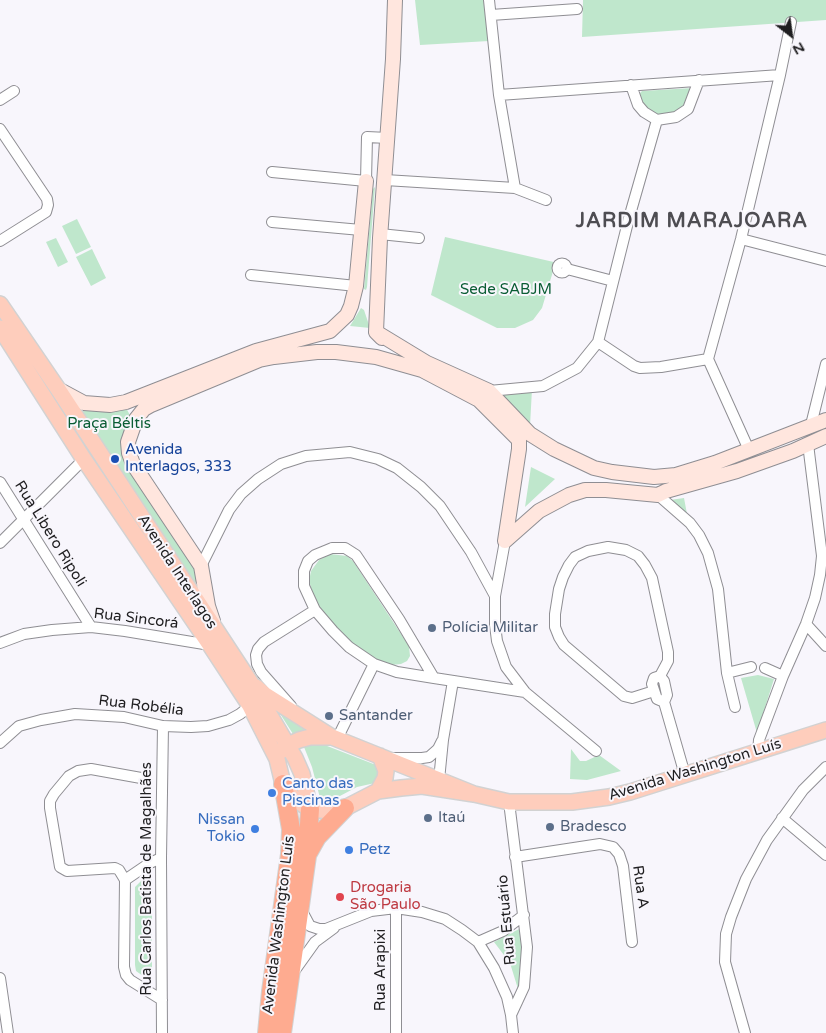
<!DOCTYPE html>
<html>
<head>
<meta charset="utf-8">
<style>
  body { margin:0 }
  #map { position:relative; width:826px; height:1033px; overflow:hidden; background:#f8f6fc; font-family:"Varela Round",sans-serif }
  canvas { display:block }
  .north { position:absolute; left:766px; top:10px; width:50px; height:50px; -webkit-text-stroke:4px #f8f6fc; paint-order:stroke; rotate:150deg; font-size:14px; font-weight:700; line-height:20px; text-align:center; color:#1f1e20 }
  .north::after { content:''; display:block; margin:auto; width:18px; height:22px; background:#1f1e20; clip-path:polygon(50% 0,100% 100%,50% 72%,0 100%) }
</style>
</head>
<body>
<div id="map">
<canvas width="826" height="1033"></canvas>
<div class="north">N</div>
</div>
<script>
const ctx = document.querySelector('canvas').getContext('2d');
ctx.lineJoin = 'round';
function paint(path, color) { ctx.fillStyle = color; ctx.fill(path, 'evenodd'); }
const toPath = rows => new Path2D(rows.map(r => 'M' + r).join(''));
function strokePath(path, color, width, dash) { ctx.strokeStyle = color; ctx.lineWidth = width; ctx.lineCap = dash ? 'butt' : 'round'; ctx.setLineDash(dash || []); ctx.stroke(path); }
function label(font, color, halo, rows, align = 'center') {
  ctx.font = font + ' "Varela Round",sans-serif'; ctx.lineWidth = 4; ctx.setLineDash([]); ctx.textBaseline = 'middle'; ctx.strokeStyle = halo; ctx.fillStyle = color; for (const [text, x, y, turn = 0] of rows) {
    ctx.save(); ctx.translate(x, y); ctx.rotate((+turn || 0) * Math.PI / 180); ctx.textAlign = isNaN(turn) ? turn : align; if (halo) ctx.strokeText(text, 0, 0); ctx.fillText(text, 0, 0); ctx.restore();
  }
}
paint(toPath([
  [415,0,485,0,489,41,420,45],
  [583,0,826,0,826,20,582,37],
  [693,88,683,110,661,117,644,110,638,95,642,91],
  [375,187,367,287,366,290,364,289,373,189],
  [77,219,91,247,76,254,62,226],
  [445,237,558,263,554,268,542,308,533,320,515,328,497,328,431,295],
  [56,238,68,262,58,267,46,242],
  [92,249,106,278,91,286,76,257],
  [361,308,364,310,370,328,350,326],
  [532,389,530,426,501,393],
  [77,406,125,406,132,419,124,433,127,462,198,567,209,616],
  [531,467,555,479,525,507],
  [684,498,687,514,670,500],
  [330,554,347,556,353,561,409,646,410,656,407,661,401,664,391,665,376,660,356,648,338,631,315,601,309,581,311,571,319,560],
  [758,675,774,679,757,733,741,678],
  [277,709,311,732,293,734],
  [316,744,322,744,376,765,380,771,375,783,357,787,338,797,323,802,320,798,312,767,304,747],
  [571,749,580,761,586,761,599,755,621,771,587,780,570,779],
  [148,874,152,875,152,978,150,981,136,971,135,965,135,887],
  [521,928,524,960,518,989,510,963,494,942]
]), '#bfe7cc');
const street = toPath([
  [489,0,499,95,515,188],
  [491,15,577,9],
  [631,85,638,105,644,112,657,120,663,119,676,117,688,109,699,80],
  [499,95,780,75],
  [0,100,14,91],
  [0,129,47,199,48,205,46,212,0,241],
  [272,172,366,181,367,137,388,138],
  [385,180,515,188,546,200],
  [272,222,361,230],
  [380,234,419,238],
  [741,239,826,261],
  '557.5 268a4.5 4.5 0 1 1 9 0a4.5 4.5 0 1 1-9 0Z',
  [567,269,613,281],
  [251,275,356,286],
  [598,342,634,366,640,368,661,367,708,359],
  [489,391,543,386,577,368,598,342,629,218,657,120],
  [811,425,826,364],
  [749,450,708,359,741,239,780,75,791,22],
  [0,482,91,627],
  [658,495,690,523,699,535,708,553,718,589,727,673,735,707],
  [505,541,495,596,495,625,497,641,506,667,525,692,596,751],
  [0,543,84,459],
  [332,548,345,548,356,555,399,619,434,678,397,672,374,664,349,647,333,631,315,610,304,586,304,571,308,561,315,555,332,548],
  [201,566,229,510,241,494,258,479,281,464,306,456,350,452,378,459,397,468,421,487,440,506,471,552,495,596],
  [806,624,826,646],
  [0,643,24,634,52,630,91,627,125,631,210,645],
  [765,668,783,676],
  [727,673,751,667],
  [660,676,664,681,667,695,664,702,657,699,652,684,654,678,660,676],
  [434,678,525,692],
  [654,691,632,698,624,696,564,645,559,637,555,627,555,614,559,589,563,577,569,565,575,557,588,551,608,547,626,550,638,556,645,565,652,578,668,652,668,661,660,676],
  [664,702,685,775],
  [291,706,261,672,257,664,256,655,258,649,264,642,315,610],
  [337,739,374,664],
  [0,743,19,726,41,720,75,714,124,717,163,726,191,727,208,726,229,720,240,714,250,706],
  [758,751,759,740,783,676,806,624,815,598,820,575,822,556,808,444],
  [392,758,422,758,429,757,438,749,442,741],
  [439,780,443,740,453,681],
  [509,802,527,947,524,987,511,1015,513,1033],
  [782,818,826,855],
  [515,857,600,844,613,847,619,854,623,866,632,942],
  [161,858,150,863,125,880,124,967,126,975,130,980,162,1000],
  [125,880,119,870,115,868,67,871,60,867,50,808,50,801,54,794,69,776,78,771,91,769,141,778],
  [396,908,396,1033],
  [302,911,310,926,319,929,326,929,371,911,396,908,422,912,445,919,462,930,478,942,494,968,507,997,511,1015],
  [478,942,503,931,524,915],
  [295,970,315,942,334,928],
  [0,978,8,1033],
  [162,1033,161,858,163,726],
  [745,1033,725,962,726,934,731,917,746,879,767,840,803,790,826,767]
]);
const secondary = toPath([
  [376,332,427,363,489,391,530,434,554,449,594,468,612,472,654,477,676,475,715,463,826,420],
  [382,338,376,332,380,238,393,59,395,0],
  [58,389,84,403,110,405,126,402,256,351,330,331,347,315,351,306,356,286,366,181],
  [505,541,539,511,569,495,585,490,606,490,658,495,666,491,737,471,793,451,826,436],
  [213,621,208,606,201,566,133,464,129,453,128,442,136,419,144,409,151,405,259,360,274,357,317,352,336,352,376,357,422,370,479,400,519,440,519,449,505,541]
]);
const primary = toPath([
  [0,304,58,389,251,683,295,758,302,774,310,809],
  [0,328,83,458,210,645,250,706,277,759,283,784,294,799,310,809,330,811,345,808,378,791,401,788,422,786,474,794],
  [256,687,264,694,332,737],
  [281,751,288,745,299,740,310,737,332,737,474,794,509,802,572,802,609,797,630,792,826,730],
  [378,791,385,778,386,771,380,756]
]);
const highway = toPath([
  [308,853,317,837,345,808],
  [267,1033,271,991,290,854,291,829,283,784],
  [282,1033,307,856,310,809]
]);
strokePath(street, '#8f8e93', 12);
strokePath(secondary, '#8f8e93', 16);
strokePath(primary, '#d2d2d2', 18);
strokePath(highway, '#d2d2d2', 20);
strokePath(street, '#fff', 10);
strokePath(secondary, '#ffe6de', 14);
strokePath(primary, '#fecdbc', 15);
strokePath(highway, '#feab90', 18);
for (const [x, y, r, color] of [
  [115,459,5,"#1a4fb4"],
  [432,628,5,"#5c6f8a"],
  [329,716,5,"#5c6f8a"],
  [272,793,5,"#3f7fe0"],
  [428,818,5,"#5c6f8a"],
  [550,827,5,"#5c6f8a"],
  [255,829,5,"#3f7fe0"],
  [349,850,5,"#3f7fe0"],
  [340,897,5,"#e0444e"]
]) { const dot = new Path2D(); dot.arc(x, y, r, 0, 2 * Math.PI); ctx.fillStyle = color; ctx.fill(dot); strokePath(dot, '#f8f6fc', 2); }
label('15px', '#0a5d34', '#f8f6fc', [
  ["Sede SABJM",506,290],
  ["Praça Béltis",109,424]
]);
label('15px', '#164399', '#f8f6fc', [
  ["Avenida",125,450],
  ["Interlagos, 333",125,467]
], 'left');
label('15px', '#1f1e20', '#f8f6fc', [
  ["Rua Libero Ripoli",50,534,58],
  ["Avenida Interlagos",177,572,57],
  ["Rua Sincorá",136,619,7],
  ["Rua Robélia",141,706,7],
  ["Avenida Washington Luís",695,770,-17],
  ["Rua Carlos Batista de Magalhães",147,879,-90],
  ["Rua A",640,887,82],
  ["Rua Estuário",507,920,-95],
  ["Avenida Washington Luís",279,925,-83],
  ["Rua Arapixi",381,970,-90]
]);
label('15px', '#4e5e75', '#f8f6fc', [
  ["Polícia Militar",442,628],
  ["Santander",339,716],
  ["Itaú",438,818],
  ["Bradesco",560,827]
], 'left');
label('15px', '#366cbe', '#f8f6fc', [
  ["Canto das",282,784],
  ["Piscinas",282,801],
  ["Nissan",245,820,"right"],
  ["Tokio",245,837,"right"],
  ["Petz",359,850]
], 'left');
label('15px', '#be3a42', '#f8f6fc', [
  ["Drogaria",350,888],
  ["São Paulo",350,905]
], 'left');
ctx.letterSpacing = '1px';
label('bold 20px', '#4e4d52', '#f8f6fc', [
  ["JARDIM MARAJOARA",692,222]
]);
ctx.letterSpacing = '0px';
</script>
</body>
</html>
